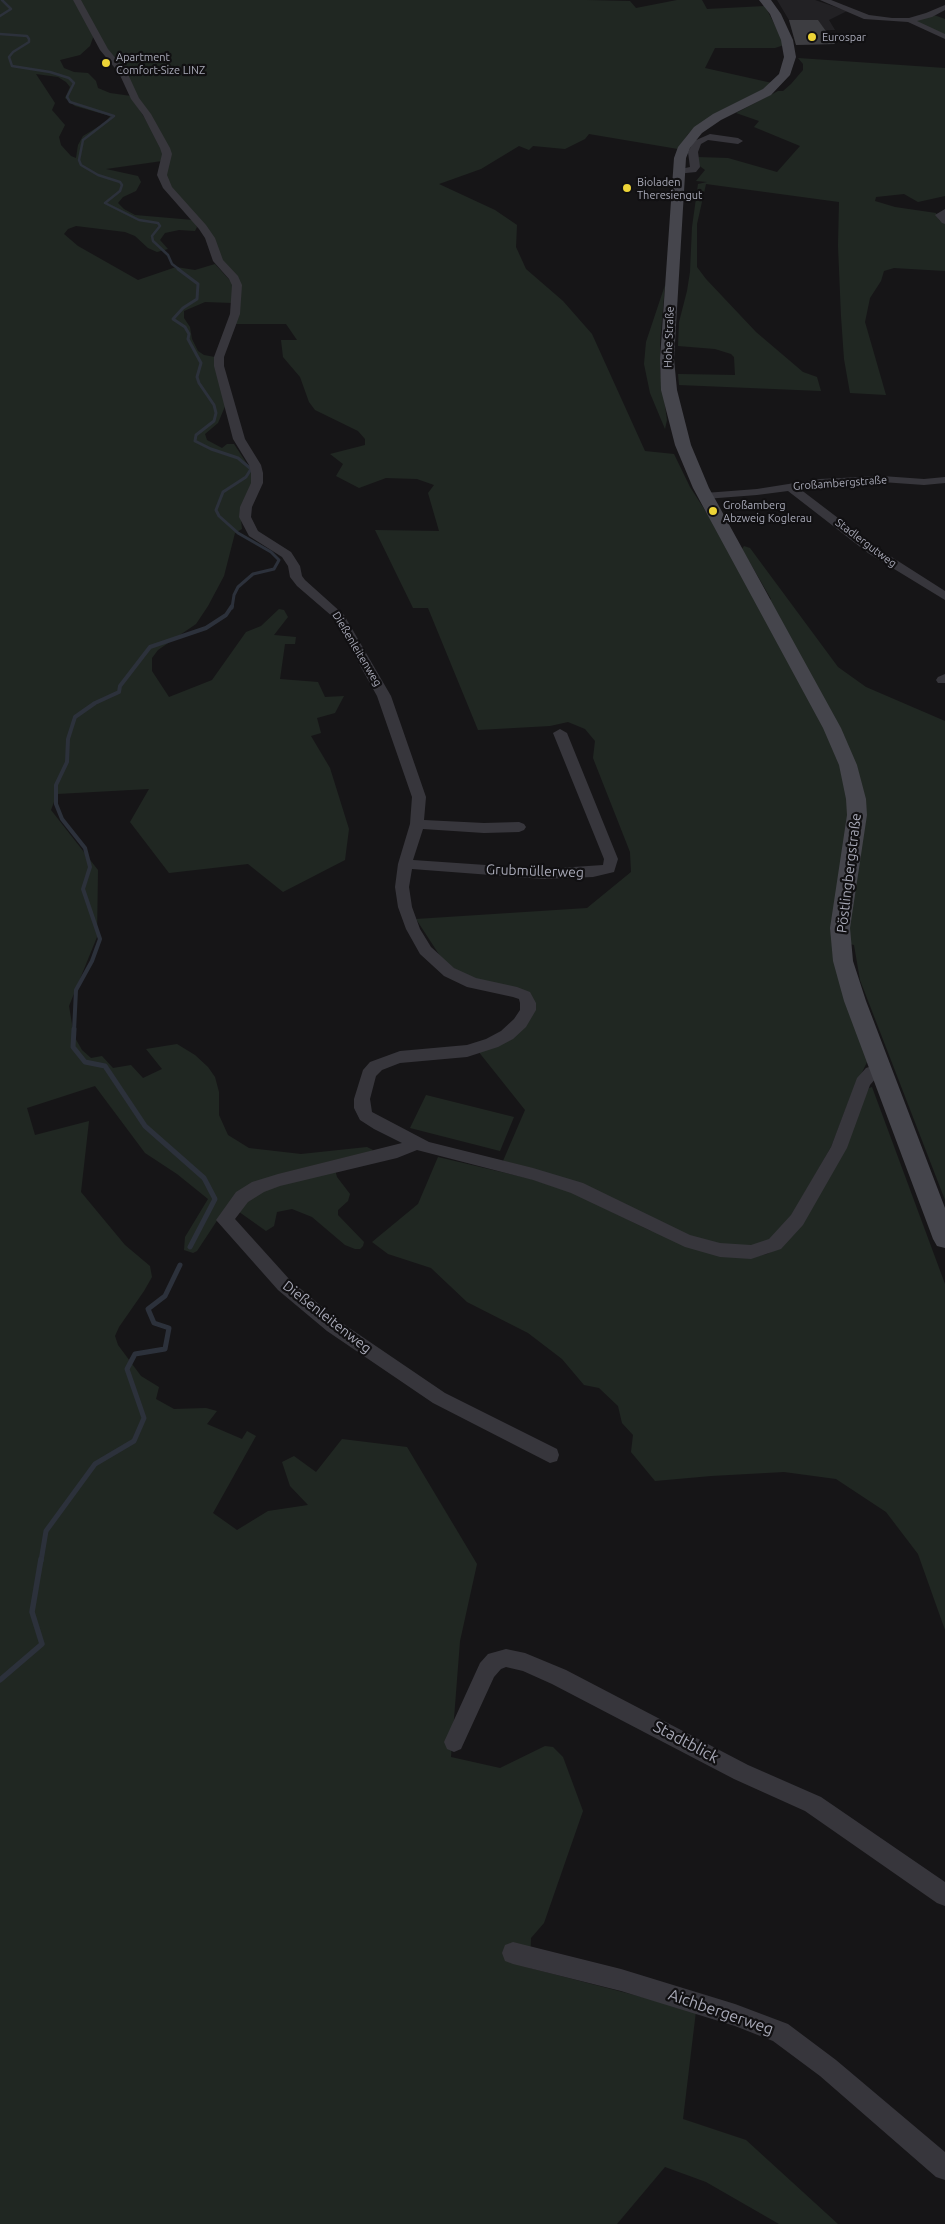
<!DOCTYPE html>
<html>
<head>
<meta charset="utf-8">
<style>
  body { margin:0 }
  canvas { display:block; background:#161517 }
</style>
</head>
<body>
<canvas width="945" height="2224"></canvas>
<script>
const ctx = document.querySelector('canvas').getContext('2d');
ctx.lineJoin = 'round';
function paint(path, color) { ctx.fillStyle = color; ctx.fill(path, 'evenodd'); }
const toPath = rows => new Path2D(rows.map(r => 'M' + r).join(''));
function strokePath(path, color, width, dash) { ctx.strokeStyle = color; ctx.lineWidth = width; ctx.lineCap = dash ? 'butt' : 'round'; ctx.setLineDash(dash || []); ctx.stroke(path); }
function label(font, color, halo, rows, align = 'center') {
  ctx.font = font + ' Ubuntu,sans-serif'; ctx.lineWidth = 4.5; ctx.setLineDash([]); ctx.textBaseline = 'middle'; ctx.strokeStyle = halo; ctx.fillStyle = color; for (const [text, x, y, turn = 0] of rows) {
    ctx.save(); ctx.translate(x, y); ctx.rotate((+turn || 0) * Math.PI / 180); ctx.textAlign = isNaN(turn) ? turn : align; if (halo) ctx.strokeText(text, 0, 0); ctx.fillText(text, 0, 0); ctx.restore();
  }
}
paint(toPath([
  [777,0,815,0,847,11,829,20,835,30,826,30,835,44,796,45,789,20]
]), '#222124');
paint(toPath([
  [0,0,587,0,630,1,636,8,677,0,702,0,707,9,765,6,783,41,784,45,775,48,715,48,705,68,772,83,760,93,698,125,688,134,678,149,589,134,585,139,565,149,533,146,529,150,519,146,481,169,439,184,495,210,517,225,516,247,526,269,563,301,592,334,645,451,674,454,690,487,721,535,755,600,763,604,768,603,771,599,742,549,744,546,750,548,838,667,866,687,945,721,945,1200,860,980,854,945,834,940,838,976,868,1060,852,1093,831,1147,791,1217,771,1240,750,1248,737,1248,703,1241,662,1225,596,1191,503,1161,525,1110,478,1051,505,1040,525,1024,532,1009,522,995,463,974,444,962,416,919,587,908,631,872,630,852,593,758,595,741,585,729,568,722,550,726,478,730,428,608,413,608,375,530,439,531,428,493,434,485,417,479,386,478,359,488,336,476,343,464,330,454,365,445,365,439,358,431,315,410,309,402,300,377,283,357,281,340,297,340,286,324,236,324,240,285,222,262,209,231,170,188,165,175,169,154,167,148,155,123,130,86,125,71,107,49,86,13,82,14,94,35,90,46,80,55,60,60,64,68,74,72,88,73,96,81,98,88,110,93,131,96,163,148,165,154,162,161,106,169,138,176,141,182,136,191,123,197,118,203,124,209,135,215,193,220,197,227,195,231,179,230,165,233,160,240,168,249,157,252,148,248,135,236,125,232,76,226,68,229,64,234,78,246,138,280,176,267,195,270,215,264,234,285,233,303,205,302,184,311,184,318,190,327,192,339,198,351,204,355,215,357,219,380,225,394,226,404,218,423,205,434,207,440,222,448,227,444,234,444,253,473,251,486,240,511,242,529,235,533,224,576,208,606,196,624,158,650,152,658,152,671,169,697,212,680,246,632,261,626,279,609,284,610,288,617,274,635,296,637,295,644,285,644,280,679,318,682,325,697,344,696,335,713,317,718,321,733,311,736,330,768,349,829,345,860,283,892,248,864,169,873,130,822,149,789,57,794,51,810,98,870,97,937,69,1006,74,1036,82,1050,91,1058,102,1056,113,1068,131,1065,143,1078,162,1069,146,1049,177,1044,195,1055,208,1067,215,1077,219,1092,219,1115,228,1135,249,1148,301,1154,367,1147,373,1150,370,1155,338,1163,335,1170,337,1177,350,1194,348,1201,338,1210,338,1215,364,1242,363,1246,360,1249,355,1249,345,1245,312,1217,292,1209,277,1212,274,1226,266,1231,228,1204,197,1251,193,1253,184,1250,185,1237,208,1199,177,1174,145,1153,95,1086,27,1108,35,1135,89,1121,81,1192,125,1245,150,1266,152,1277,144,1291,119,1327,115,1336,118,1345,141,1376,159,1387,156,1399,174,1409,206,1408,217,1411,207,1424,242,1439,247,1431,256,1436,213,1513,237,1530,268,1511,308,1505,290,1486,282,1462,294,1456,316,1472,342,1439,407,1447,477,1564,460,1641,451,1757,500,1768,545,1746,553,1747,563,1757,583,1811,544,1923,531,1938,530,1968,696,2011,683,2119,746,2140,838,2224,779,2224,706,2182,665,2167,617,2224,0,2224],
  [36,74,58,77,66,82,70,87,65,98,75,106,110,116,106,122,83,136,78,145,76,158,71,156,61,145,59,137,65,125,52,110,55,103],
  [934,15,945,19,945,36,915,21],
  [798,58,945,68,945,196,918,202,904,194,876,197,875,201,895,207,936,213,939,220,945,224,945,271,894,268,884,271,881,281,870,298,865,322,886,395,850,393,844,359,841,316,838,246,839,202,706,184,697,224,697,267,706,279,756,332,803,372,817,377,821,391,679,385,678,374,735,375,734,357,731,354,715,349,678,346,679,322,687,291,690,272,692,227,698,184,707,182,696,181,705,170,697,164,697,157,728,158,777,172,800,146,754,127,759,121,736,113,778,91,783,91,791,84,803,70,803,64],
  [665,285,660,343,660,370,667,420,665,429,650,393,644,364,646,342],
  [872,1087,945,1284,945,1630,918,1554,886,1512,836,1479,784,1472,711,1476,655,1481,631,1452,633,1435,622,1423,618,1406,599,1388,584,1385,562,1359,528,1333,467,1302,431,1268,388,1254,372,1242,418,1204,438,1157,531,1179,574,1193,649,1230,753,1257,767,1254,779,1248,869,1088],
  [426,1095,514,1117,500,1151,410,1128]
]), '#202722');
strokePath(toPath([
  [0,16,11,9,2,0],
  [0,34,27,36,29,39,29,42,13,52,9,57,12,66,50,72,69,78,74,83,67,97,70,102,114,116,83,140,79,160,81,165,98,175,120,182,122,185,120,191,105,203,139,220,158,223,160,226,152,236,153,241,168,255,172,264,180,270]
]), '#2c313b', 2.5);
strokePath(toPath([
  [178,269,198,284,197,299,183,308,173,319,185,327,189,334,188,339,201,363,197,377,199,383,214,405,216,413,214,421,196,435,195,441,211,449,238,458,251,469,246,477,223,492,216,510,219,516,238,533,271,552,279,560,274,569,253,574,238,587,234,595,232,608]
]), '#2c313b', 3);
strokePath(toPath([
  [74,1031,76,990,92,961,100,939,83,889,90,867,85,848,62,819,56,804,56,785,67,762,68,739,75,717,95,703,119,692,120,686,150,647,206,628,226,615,232,606]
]), '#2c313b', 4);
strokePath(toPath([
  [74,1029,73,1047,85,1062,105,1066,145,1126,204,1178,215,1199,190,1247],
  [41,1561,46,1531,95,1464,134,1441,144,1418,127,1369,135,1354,165,1349,169,1328,154,1323,148,1309,165,1296,180,1265]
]), '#2c313b', 5);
strokePath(toPath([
  [0,1680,42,1644,32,1612,41,1559]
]), '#2c313b', 5.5);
paint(toPath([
  [789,20,818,20,835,44,796,45]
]), '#3d3d41');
paint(toPath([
  [73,0,81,0,108,49,127,72,139,98,151,114,170,148,172,154,167,175,172,187,206,225,215,238,223,260,238,276,242,285,240,314,224,357,224,366,245,439,261,465,263,473,263,483,252,507,251,517,258,531,291,552,300,566,302,576,305,580,344,615,391,696,426,797,424,820,484,823,519,822,524,824,526,827,524,830,519,832,484,833,423,829,413,860,544,869,603,865,604,859,553,733,560,729,567,733,618,859,614,872,593,877,544,879,412,869,409,887,412,907,420,929,431,947,454,968,476,978,517,987,530,992,536,1003,536,1010,526,1027,513,1039,498,1047,467,1057,400,1063,382,1070,376,1076,370,1099,372,1112,429,1142,533,1168,583,1183,690,1235,720,1243,751,1245,769,1239,791,1215,831,1147,857,1078,866,1068,872,1066,881,1065,887,1067,889,1071,887,1075,877,1077,870,1085,847,1148,803,1225,781,1249,751,1259,720,1257,685,1247,571,1193,533,1180,417,1150,397,1158,280,1186,264,1192,248,1202,235,1219,290,1280,339,1321,445,1393,557,1449,559,1455,557,1461,550,1463,433,1403,327,1331,278,1290,216,1220,236,1192,252,1182,278,1174,402,1143,374,1129,360,1120,354,1108,354,1099,363,1070,370,1062,400,1051,467,1045,486,1039,501,1031,514,1019,520,1010,520,1003,519,999,513,997,467,987,444,976,420,954,406,929,398,907,395,887,398,864,410,824,412,797,377,696,333,617,297,586,290,577,288,566,282,557,249,536,239,517,240,507,251,483,251,473,249,465,233,439,214,366,214,357,230,314,232,285,229,279,213,261,205,238,199,229,163,188,157,175,162,154,160,148,143,115,131,99,119,73,100,50,73,0],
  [820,0,831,0,869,15,892,18,909,18,926,13,945,5,945,10,932,17,917,21,945,34,945,39,908,22,864,19,820,0],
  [710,134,738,138,743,141,738,144,708,140,701,144,698,152,700,167,696,172,676,174,676,170,690,167,688,152,694,141,710,134],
  [945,209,945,224,942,223,935,215,945,209],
  [882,476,924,479,945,477,945,483,924,485,882,482,820,485,800,489,876,547,945,591,945,600,868,553,788,491,757,495,705,499,699,496,705,493,757,489,820,479,882,476],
  [945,674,945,683,938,683,936,680,938,677,945,674],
  [506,1649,525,1653,566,1670,748,1765,821,1797,945,1882,945,1906,937,1903,805,1811,734,1779,552,1684,523,1671,506,1667,501,1669,494,1677,461,1749,454,1752,447,1749,444,1742,480,1663,488,1654,506,1649],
  [513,1942,621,1969,735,2004,788,2024,836,2060,945,2152,945,2180,936,2177,820,2076,773,2041,735,2026,621,1991,513,1964,505,1961,502,1953,505,1945,513,1942]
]), '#37363c');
paint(toPath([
  [759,0,771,0,781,14,793,40,796,57,790,75,771,95,721,120,702,133,690,148,686,158,674,359,677,390,691,445,709,488,841,728,857,765,866,799,867,815,850,928,853,961,866,1001,945,1208,945,1248,937,1246,933,1239,844,1001,833,961,830,928,847,815,846,799,839,765,823,728,693,488,675,445,661,390,660,359,674,158,678,147,694,127,713,114,763,89,779,74,784,57,781,40,770,14,759,0]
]), '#45454c');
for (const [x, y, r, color] of [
  [812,37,5,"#edd437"],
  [106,63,5,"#edd437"],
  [627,188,5,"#edd437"],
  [713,511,5,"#edd437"]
]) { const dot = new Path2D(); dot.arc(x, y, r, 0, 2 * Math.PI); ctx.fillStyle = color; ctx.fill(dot); strokePath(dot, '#111012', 2); }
label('11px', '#a8a9b7', '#111012', [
  ["Eurospar",822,37],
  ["Apartment",116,57],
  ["Comfort-Size LINZ",116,70],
  ["Bioladen",637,182],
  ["Theresiengut",637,195],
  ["Großamberg",723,505],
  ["Abzweig Koglerau",723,518]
], 'left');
label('11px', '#a8a9b7', '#111012', [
  ["Hohe Straße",669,337,-88],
  ["Großambergstraße",840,483,-4],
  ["Stadlergutweg",866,543,37],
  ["Dießenleitenweg",357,649,59]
]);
label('14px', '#a8a9b7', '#111012', [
  ["Grubmüllerweg",535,871,2],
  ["Pöstlingbergstraße",849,873,-83],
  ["Dießenleitenweg",327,1317,38]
]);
label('16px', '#a8a9b7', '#111012', [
  ["Stadtblick",686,1742,28],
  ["Aichbergerweg",721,2012,19]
]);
</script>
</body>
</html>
